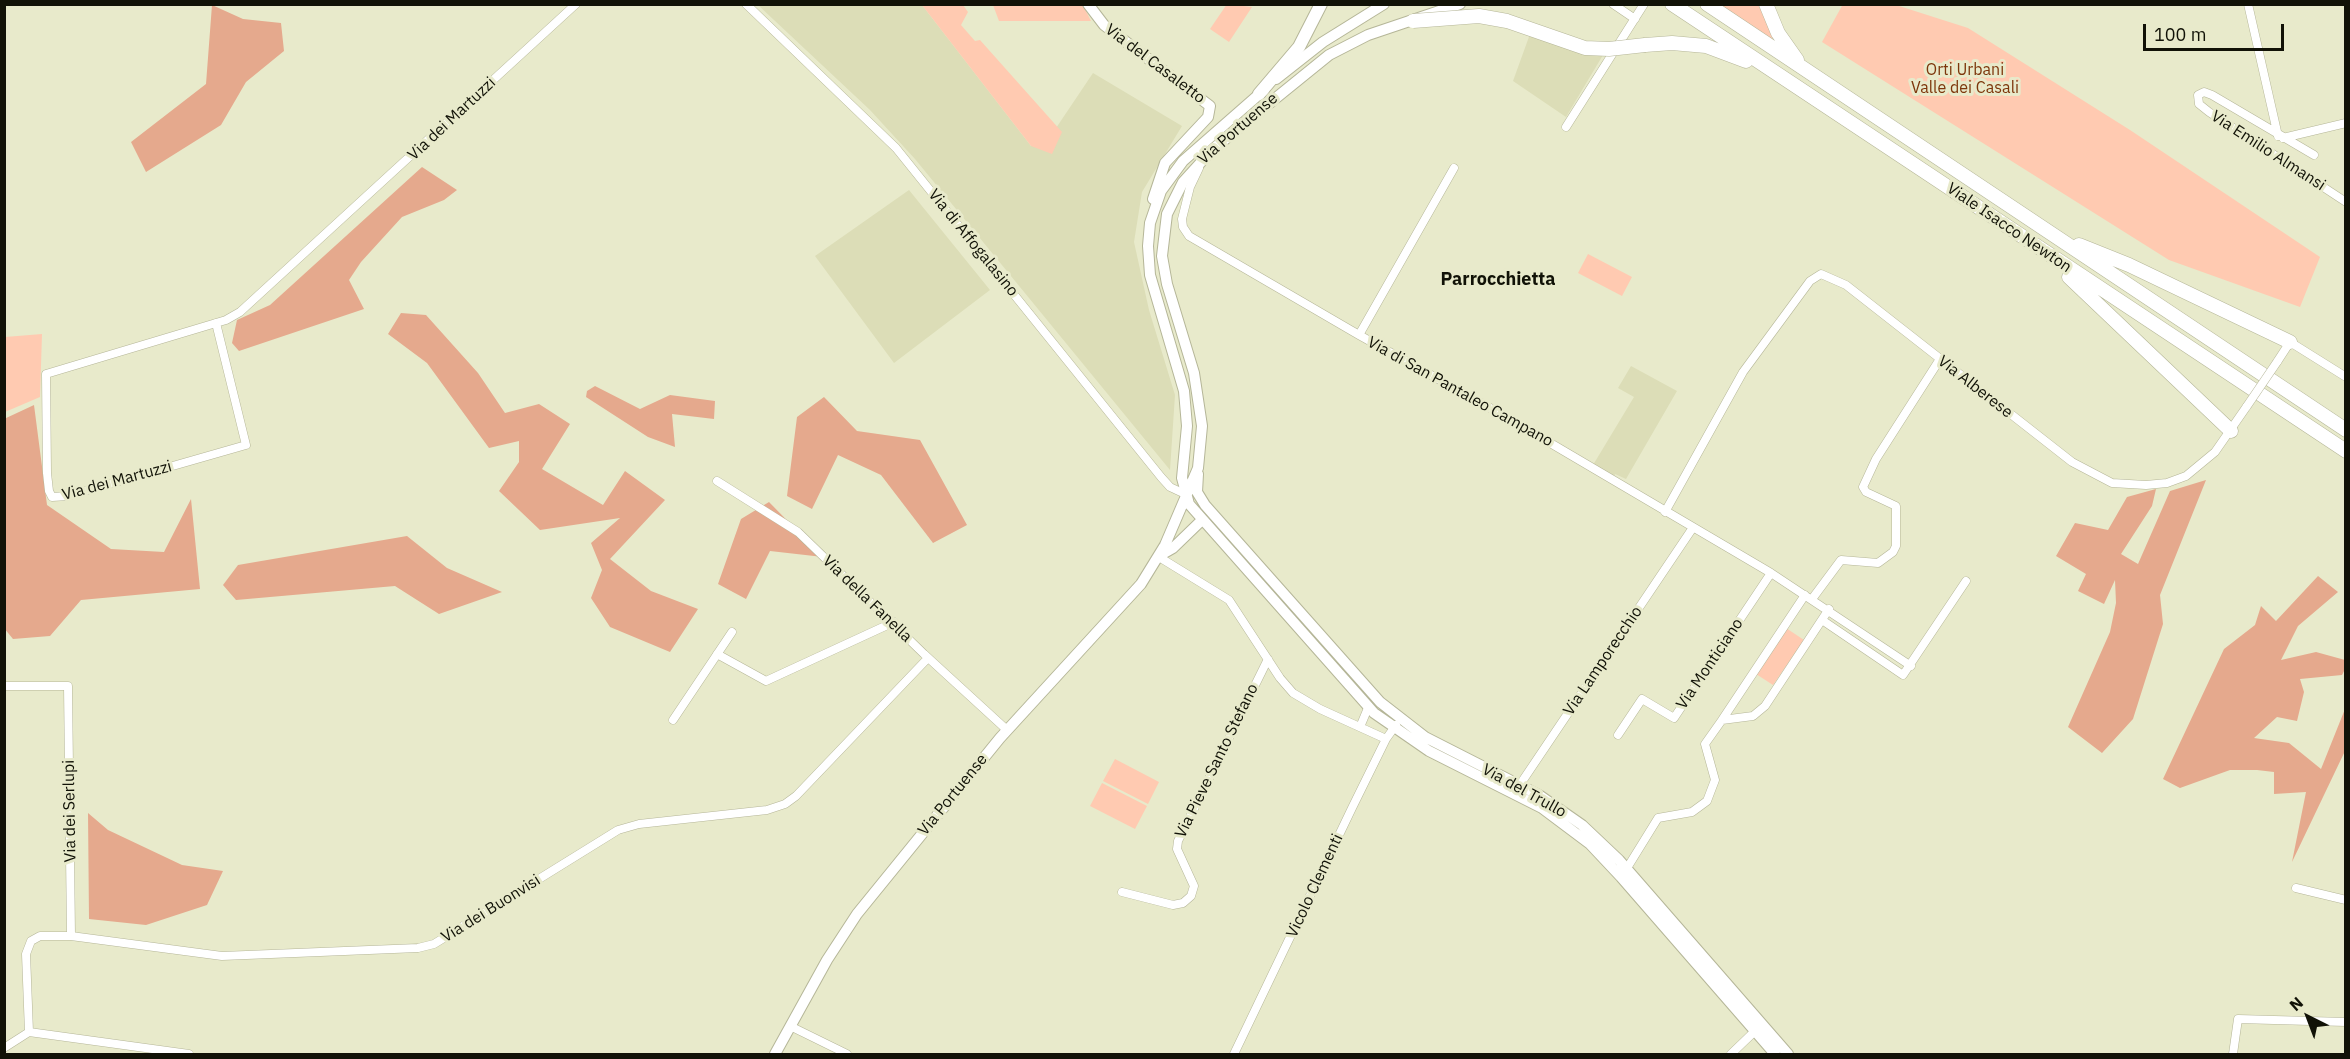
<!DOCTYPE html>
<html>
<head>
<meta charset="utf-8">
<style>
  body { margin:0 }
  #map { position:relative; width:2350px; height:1059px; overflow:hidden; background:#e8eacb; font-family:"IBM Plex Sans",sans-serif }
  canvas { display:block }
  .frame { position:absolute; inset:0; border:6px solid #111207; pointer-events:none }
  .north { position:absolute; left:2278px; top:987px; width:60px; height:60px; -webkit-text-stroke:4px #e8eacb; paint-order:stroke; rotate:318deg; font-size:16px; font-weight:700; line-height:24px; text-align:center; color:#111207 }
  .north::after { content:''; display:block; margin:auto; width:21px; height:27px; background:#111207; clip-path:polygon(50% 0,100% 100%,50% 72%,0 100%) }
  .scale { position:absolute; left:2143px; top:24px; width:141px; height:27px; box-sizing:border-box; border:3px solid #111207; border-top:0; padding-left:8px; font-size:18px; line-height:21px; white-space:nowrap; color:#111207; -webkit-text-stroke:4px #e8eacb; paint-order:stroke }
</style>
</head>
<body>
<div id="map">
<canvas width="2350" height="1059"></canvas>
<div class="frame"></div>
<div class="north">N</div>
<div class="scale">100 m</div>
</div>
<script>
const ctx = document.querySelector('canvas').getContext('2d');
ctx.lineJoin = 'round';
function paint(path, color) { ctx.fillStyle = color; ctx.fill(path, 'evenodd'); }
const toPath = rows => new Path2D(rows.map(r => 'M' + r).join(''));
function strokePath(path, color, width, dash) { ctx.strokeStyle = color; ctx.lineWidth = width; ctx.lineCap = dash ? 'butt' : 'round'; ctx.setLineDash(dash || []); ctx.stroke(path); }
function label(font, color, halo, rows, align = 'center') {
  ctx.font = font + ' "IBM Plex Sans",sans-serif'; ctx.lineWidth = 6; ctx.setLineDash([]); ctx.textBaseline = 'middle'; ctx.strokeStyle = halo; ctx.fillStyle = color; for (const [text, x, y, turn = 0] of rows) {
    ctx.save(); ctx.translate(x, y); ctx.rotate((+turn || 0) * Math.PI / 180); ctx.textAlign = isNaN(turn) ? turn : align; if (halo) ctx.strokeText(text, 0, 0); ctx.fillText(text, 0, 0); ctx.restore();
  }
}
paint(toPath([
  [758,5,922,5,1031,146,1048,140,1093,73,1182,126,1142,192,1134,242,1149,310,1175,395,1170,470,915,159,870,110],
  [1530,34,1603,55,1566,117,1513,81],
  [909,190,990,290,894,363,815,256],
  [1631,366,1677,391,1626,479,1615,474,1613,478,1593,465,1634,397,1618,388]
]), '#dcddb7');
paint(toPath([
  [1227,4,1252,7,1229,42,1210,29],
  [1843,4,1896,5,1968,28,2130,130,2320,257,2300,307,2169,260,1822,42],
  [922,5,963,5,968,12,961,25,975,41,980,40,1062,132,1052,154,1031,146],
  [993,5,1083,5,1091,21,999,21],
  [1720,5,1761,5,1762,13,1779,46],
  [1588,254,1632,277,1622,296,1578,273],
  [42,334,40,397,5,412,5,337],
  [1786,628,1804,640,1773,685,1756,674],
  [1115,759,1159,782,1148,804,1103,781],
  [1102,783,1147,806,1135,829,1090,806]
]), '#ffcab1');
paint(toPath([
  [212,5,243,19,281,23,284,51,246,82,221,125,146,172,131,142,206,84],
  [422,167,457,190,444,200,402,217,361,262,349,280,364,309,239,351,232,343,237,320,270,305],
  [401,313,426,315,478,373,505,413,539,404,570,424,542,469,603,505,625,471,665,500,610,559,651,591,698,609,670,652,610,627,591,598,602,570,591,543,620,518,540,530,499,491,519,462,519,441,489,448,427,363,388,334],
  [595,386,640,409,670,395,715,401,714,419,672,414,675,447,648,437,586,397,587,391],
  [824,397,857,431,920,440,967,525,933,543,881,475,838,455,812,509,787,496,797,417],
  [34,405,47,505,111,549,164,552,191,499,200,589,81,600,50,636,13,639,4,628,4,419],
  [2206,480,2160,595,2163,624,2133,719,2102,753,2068,727,2110,632,2116,603,2115,580,2104,604,2078,591,2086,574,2056,556,2075,523,2108,530,2127,497,2156,489,2152,506,2121,554,2138,564,2170,491],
  [769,502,823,557,770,551,746,599,718,584,741,519],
  [407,536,447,568,502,592,439,614,395,586,236,600,223,585,238,565],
  [2318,576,2338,592,2298,626,2281,660,2316,652,2345,660,2345,669,2342,675,2300,679,2304,692,2297,721,2277,717,2254,738,2289,743,2321,769,2345,709,2345,751,2292,862,2306,792,2274,794,2274,772,2257,770,2230,770,2180,788,2163,779,2224,649,2255,625,2261,606,2276,621],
  [88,813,108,830,182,865,223,871,207,905,146,925,89,919]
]), '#e5a98d');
const street = toPath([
  [746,4,896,148,1161,477,1170,487,1185,494],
  [1613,4,1635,19],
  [2248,4,2278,136],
  [1566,127,1644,4],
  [2283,138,2346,123],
  [2314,155,2212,95,2204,92,2198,95,2199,104,2209,112,2346,202],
  [1199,168,1190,187,1182,219,1183,227,1189,236,1359,335,1501,414,1771,573,1911,666],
  [216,323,246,445,68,496,52,497,49,491,47,473,46,374,226,320,240,312,576,4],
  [1359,335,1454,168],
  [2277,362,2290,342,2346,377],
  [717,481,798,532,924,654,1007,730],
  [1665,512,1743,372,1810,281,1821,274,1846,285,2072,462,2112,483,2146,485,2167,483,2186,476,2215,452,2247,406],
  [1159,557,1229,600,1280,678,1293,693,1320,709,1386,739],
  [1812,599,1841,560,1878,563,1893,552,1896,546,1896,506,1866,492,1863,487,1876,459,1940,359],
  [1822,620,1903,675,1966,581],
  [717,654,766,681,894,622],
  [4,686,68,686,71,936],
  [673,720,732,632],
  [1722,720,1805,595],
  [1360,727,1368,708],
  [1618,735,1642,699,1674,718,1771,573],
  [1517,789,1692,529],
  [1624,873,1658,818,1692,812,1707,801,1715,780,1705,744,1722,720,1753,716,1765,706,1829,609],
  [2296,888,2346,900],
  [1122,892,1173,905,1183,903,1191,896,1194,886,1177,849,1178,841,1268,659],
  [792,1027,847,1054],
  [29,1032,26,954,31,941,40,936,71,936,222,956,418,948,434,944,618,830,639,824,767,810,785,804,796,796,928,658],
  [29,1032,189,1054],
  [4,1048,29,1032],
  [1234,1054,1352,808,1386,739,1396,725],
  [1731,1054,1755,1031],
  [2233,1054,2238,1019,2346,1022]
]);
const secondary = toPath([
  [1088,4,1104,25,1210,106,1208,117,1165,163,1153,199],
  [1276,79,1323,42,1384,4],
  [1264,90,1183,161,1161,191,1150,223,1148,246,1150,275,1184,391,1187,426,1182,478,1189,504,1374,713,1429,751,1542,808,1590,844,1621,877,1775,1054],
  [1198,474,1197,492,1205,505,1380,702,1425,737,1539,795,1582,825,1619,860,1788,1054],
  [1159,556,1173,548,1202,520],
  [775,1054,827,960,857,914,1000,738,1141,584,1165,545,1198,468,1202,426,1194,373,1167,284,1162,256,1167,214,1183,182,1213,149,1329,55,1368,35,1460,4]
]);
const primary = toPath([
  [1259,94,1299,47,1321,4]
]);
const highway = toPath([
  [1672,4,2346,451],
  [1707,4,2346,430],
  [1766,4,1778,33,1797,60],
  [1645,45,1672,43,1706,46,1746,61],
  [2079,245,2129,265,2290,342],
  [2069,277,2231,431]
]);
strokePath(street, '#b5b698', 9);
strokePath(secondary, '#b5b698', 12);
strokePath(primary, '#b5b698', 14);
strokePath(highway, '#b5b698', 15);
strokePath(street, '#fff', 8);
strokePath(secondary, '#fff', 10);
strokePath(primary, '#fff', 12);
strokePath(highway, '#fff', 14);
const streetBridge = toPath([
  [2247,406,2277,362]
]);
const highwayBridge = toPath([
  [1413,21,1479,16,1507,21,1585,48,1609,49,1645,45]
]);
strokePath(streetBridge, '#b5b698', 9, []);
strokePath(highwayBridge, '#b5b698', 15, []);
strokePath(streetBridge, '#fff', 8);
strokePath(highwayBridge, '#fff', 14);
label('16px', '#111207', '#e8eacb', [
  ["Via del Casaletto",1155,64,37],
  ["Via dei Martuzzi",452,119,-43],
  ["Via Portuense",1238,129,-41],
  ["Via Emilio Almansi",2268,151,33],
  ["Viale Isacco Newton",2009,228,34],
  ["Via di Affogalasino",973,243,51],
  ["Via Alberese",1975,387,38],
  ["Via di San Pantaleo Campano",1460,392,29],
  ["Via dei Martuzzi",117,481,-15],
  ["Via della Fanella",867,599,44],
  ["Via Lamporecchio",1603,661,-56],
  ["Via Monticiano",1710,664,-56],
  ["Via Pieve Santo Stefano",1217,761,-64],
  ["Via del Trullo",1524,791,29],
  ["Via Portuense",953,795,-51],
  ["Via dei Serlupi",70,811,-91],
  ["Vicolo Clementi",1315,886,-65],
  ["Via dei Buonvisi",491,909,-32]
]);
label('16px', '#7d360b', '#e8eacb', [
  ["Orti Urbani",1965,70],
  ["Valle dei Casali",1965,88]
]);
label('bold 18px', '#111207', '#e8eacb', [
  ["Parrocchietta",1498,280]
]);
</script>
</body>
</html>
